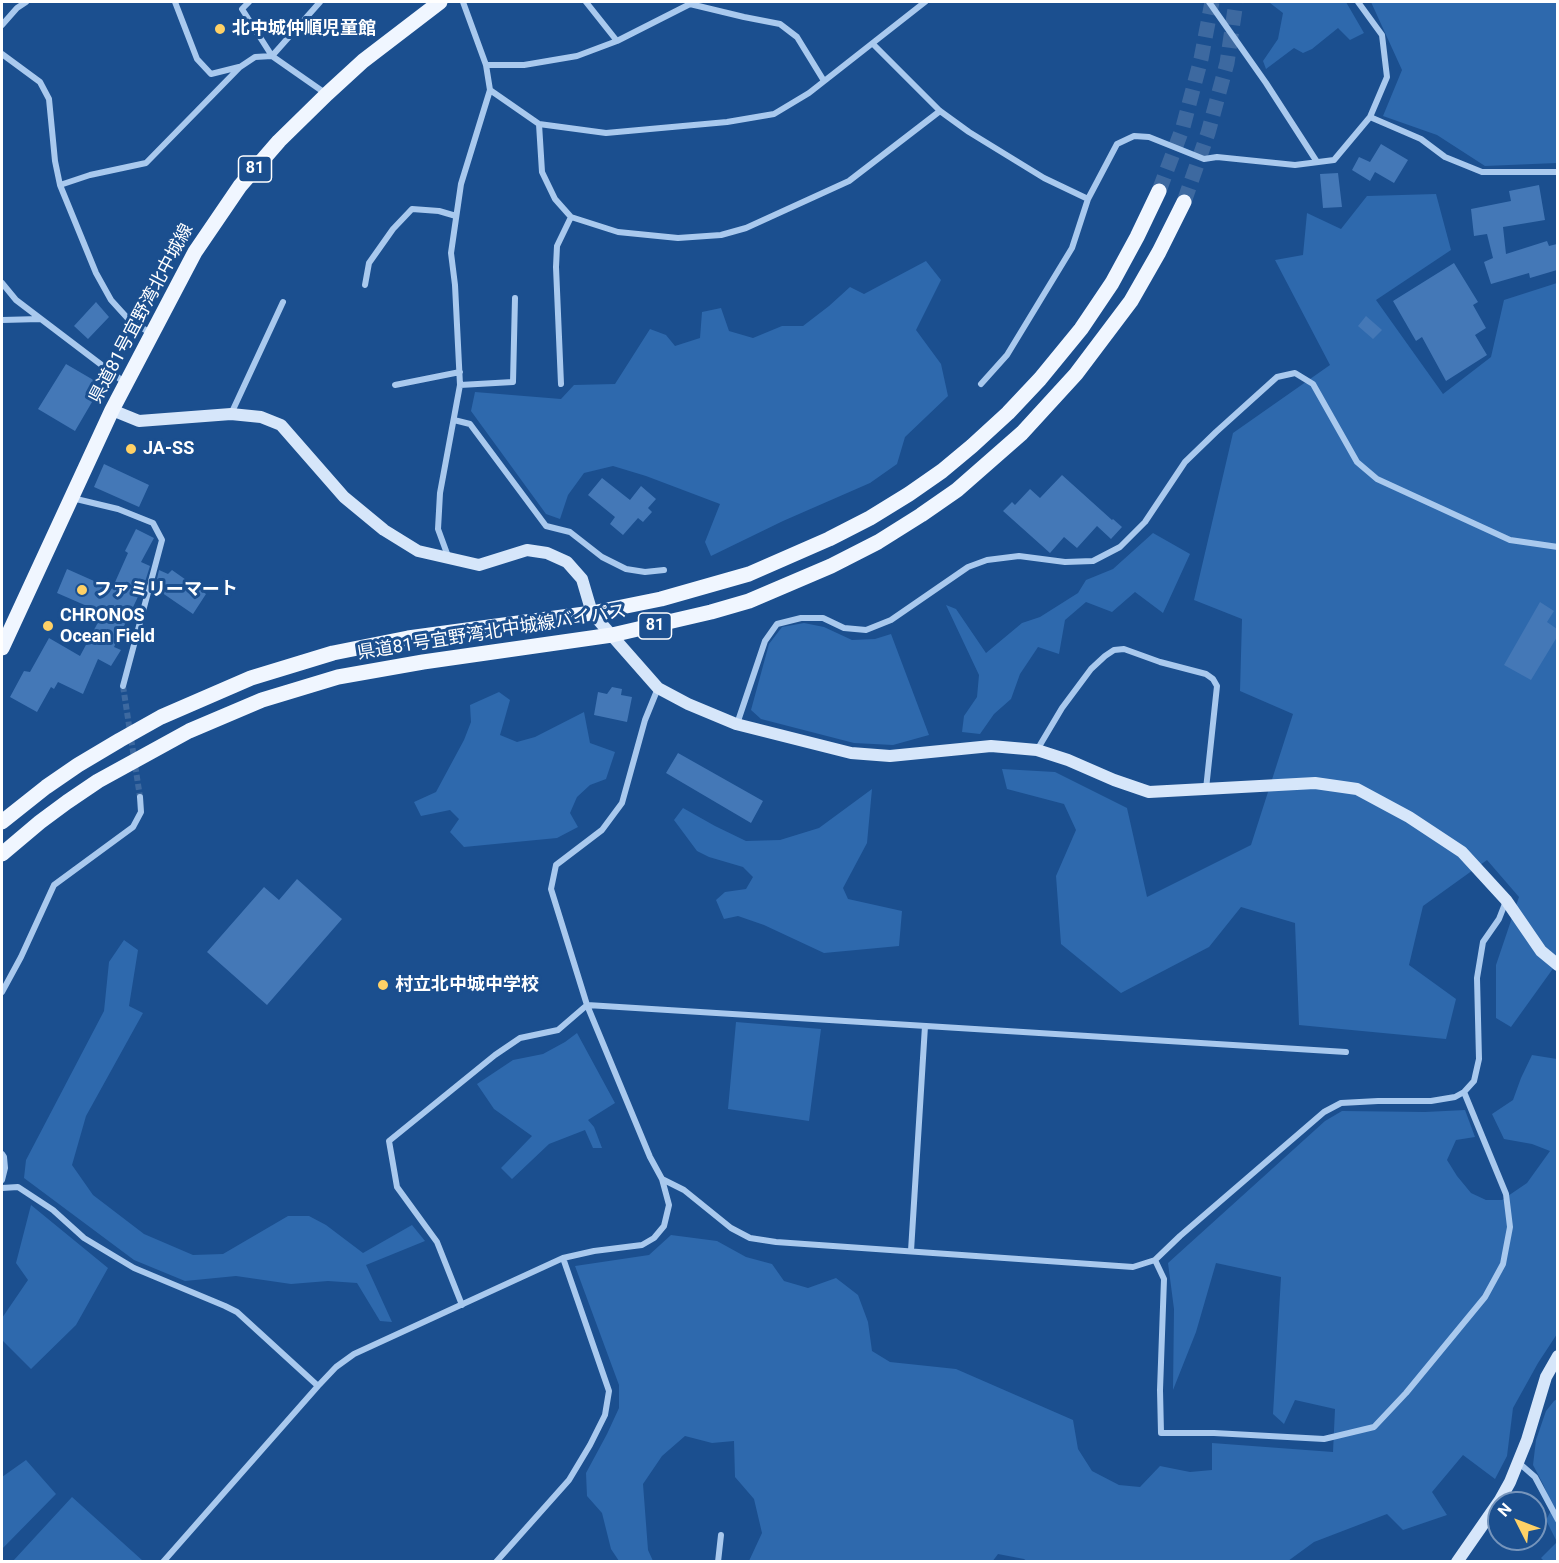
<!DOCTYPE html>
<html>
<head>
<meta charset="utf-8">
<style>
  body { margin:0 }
  #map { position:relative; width:1559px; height:1563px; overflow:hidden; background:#1b4f8f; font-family:Roboto,sans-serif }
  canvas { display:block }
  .frame { position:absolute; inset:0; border:3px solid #fff; pointer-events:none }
  .north { position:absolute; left:1487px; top:1491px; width:60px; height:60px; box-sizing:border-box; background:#1b4f8f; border:2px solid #7695bc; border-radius:50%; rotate:312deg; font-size:16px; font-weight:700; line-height:24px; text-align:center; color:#fff }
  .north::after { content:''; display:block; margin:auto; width:21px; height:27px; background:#ffd166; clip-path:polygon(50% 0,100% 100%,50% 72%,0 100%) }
</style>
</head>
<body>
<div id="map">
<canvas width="1559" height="1563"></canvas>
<div class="frame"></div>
<div class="north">N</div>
</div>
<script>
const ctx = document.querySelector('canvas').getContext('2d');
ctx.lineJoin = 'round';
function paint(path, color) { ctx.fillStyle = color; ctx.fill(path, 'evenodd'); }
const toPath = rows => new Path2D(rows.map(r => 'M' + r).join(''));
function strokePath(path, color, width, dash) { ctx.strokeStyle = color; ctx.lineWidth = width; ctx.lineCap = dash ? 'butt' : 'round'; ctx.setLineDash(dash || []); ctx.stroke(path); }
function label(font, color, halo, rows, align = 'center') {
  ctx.font = font + ' Roboto,"Noto Sans JP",sans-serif'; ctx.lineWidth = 6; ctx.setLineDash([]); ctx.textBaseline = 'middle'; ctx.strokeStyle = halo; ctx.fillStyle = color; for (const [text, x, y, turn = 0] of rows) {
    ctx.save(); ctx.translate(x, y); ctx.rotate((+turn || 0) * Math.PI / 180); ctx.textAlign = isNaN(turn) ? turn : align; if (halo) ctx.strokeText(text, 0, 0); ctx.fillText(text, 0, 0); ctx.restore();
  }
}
paint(toPath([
  [1270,2,1346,2,1364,33,1350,40,1338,28,1312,49,1303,53,1294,48,1266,69,1263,61,1278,39,1283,13,1270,3],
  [1371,2,1557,2,1557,163,1485,166,1437,135,1383,116,1402,70],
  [1436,194,1451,250,1376,300,1443,394,1491,357,1504,300,1557,283,1557,963,1511,1027,1496,1018,1496,965,1519,897,1487,860,1423,906,1409,965,1456,999,1446,1039,1299,1025,1295,923,1241,907,1209,947,1121,993,1061,944,1056,876,1076,830,1064,804,1007,789,1002,769,1055,772,1127,808,1147,897,1251,845,1293,714,1240,691,1242,619,1194,600,1233,433,1330,365,1275,260,1303,255,1307,213,1341,229,1367,196],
  [926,261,941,280,916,330,941,364,948,396,905,437,897,464,870,483,783,521,711,556,705,542,720,504,646,476,613,466,584,473,568,495,560,519,546,514,471,411,475,392,561,399,574,385,615,384,650,329,666,335,675,346,700,338,702,312,721,308,729,331,753,338,782,326,803,326,829,306,850,287,864,294],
  [1153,533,1190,554,1163,613,1135,592,1112,612,1086,602,1065,620,1059,654,1038,647,1020,674,1011,699,994,714,980,734,962,732,964,716,977,697,979,675,946,605,956,609,986,653,1022,623,1040,617,1078,593,1086,580,1113,569],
  [804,623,824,627,852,640,875,639,891,634,929,735,893,745,854,743,761,719,751,710,769,644,782,627],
  [499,692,510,700,500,735,517,742,535,737,584,712,590,743,615,752,606,779,590,785,577,797,570,813,578,827,557,838,464,847,450,832,459,819,450,810,421,816,414,802,436,792,464,740,471,722,470,705],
  [872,789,867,843,843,888,848,899,902,911,899,946,824,953,764,925,738,916,724,919,716,900,725,892,746,889,753,877,743,867,709,857,697,851,674,820,683,808,715,826,746,841,780,840,819,828],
  [124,940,138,950,129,1006,143,1013,86,1116,72,1165,93,1195,144,1234,193,1255,223,1254,288,1216,309,1216,326,1225,363,1253,412,1225,425,1241,366,1265,392,1322,380,1321,357,1283,328,1281,291,1284,236,1276,185,1281,134,1260,24,1178,26,1160,104,1011,109,962],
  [736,1022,821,1029,809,1121,728,1109],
  [577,1033,615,1103,588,1120,594,1127,602,1148,593,1148,585,1130,549,1144,512,1179,501,1168,532,1136,494,1109,477,1084,513,1060,543,1054,565,1042],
  [1532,1055,1557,1059,1557,1334,1538,1363,1513,1408,1507,1456,1495,1479,1463,1455,1432,1492,1447,1515,1403,1530,1387,1514,1314,1542,1288,1561,1028,1562,1024,1559,998,1554,992,1562,749,1561,762,1533,754,1499,735,1477,734,1441,712,1443,685,1436,662,1456,643,1484,648,1550,653,1561,619,1561,611,1549,602,1513,587,1496,586,1473,607,1434,619,1408,619,1385,575,1266,649,1255,671,1235,717,1241,746,1257,772,1264,784,1281,808,1288,836,1278,858,1295,868,1322,872,1351,890,1362,956,1369,1073,1420,1078,1449,1092,1471,1119,1485,1140,1487,1160,1466,1190,1472,1212,1470,1212,1443,1333,1452,1335,1409,1295,1400,1284,1424,1273,1414,1281,1277,1216,1263,1196,1332,1173,1390,1174,1309,1168,1263,1325,1121,1342,1111,1425,1112,1465,1110,1475,1137,1456,1140,1447,1160,1457,1176,1471,1193,1486,1200,1502,1200,1527,1183,1550,1151,1532,1144,1504,1139,1492,1114,1513,1100,1521,1078],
  [31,1205,108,1268,76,1325,31,1369,2,1340,2,1318,28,1280,16,1263],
  [1557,1399,1558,1559,1554,1561,1544,1561,1541,1558,1557,1542,1546,1520,1553,1507,1543,1484,1533,1465,1536,1440,1546,1411,1554,1401],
  [26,1460,56,1494,2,1549,2,1477],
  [72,1497,143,1561,13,1561]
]), '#2e69ad');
paint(toPath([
  [1381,144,1408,160,1394,183,1375,172,1370,181,1352,170,1359,157,1370,162],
  [1338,173,1342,207,1323,208,1320,174],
  [1539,185,1545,220,1503,227,1506,254,1547,241,1549,246,1557,244,1557,270,1530,278,1529,273,1491,284,1484,262,1493,258,1487,234,1474,236,1471,209,1511,201,1509,191],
  [1454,263,1478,302,1473,305,1486,328,1475,335,1487,355,1446,381,1422,337,1416,341,1393,301],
  [96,302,109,317,88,339,74,326],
  [1366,316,1382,330,1373,339,1358,326],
  [66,364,102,385,75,431,38,409],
  [104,464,149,485,139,507,94,487],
  [1062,475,1112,520,1113,519,1122,527,1111,539,1097,526,1077,548,1064,537,1050,553,1003,511,1012,502,1015,505,1030,489,1040,498],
  [602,478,630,500,641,486,656,499,648,508,652,512,643,522,638,518,623,535,610,524,615,517,588,495],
  [136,529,154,538,141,562,150,566,145,582,114,647,121,650,111,666,98,659,83,694,58,682,54,689,51,687,37,712,10,697,24,671,30,672,49,638,80,656,103,613,57,593,67,569,112,589,128,553,125,551],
  [159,570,168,574,172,570,206,594,193,614,155,588],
  [1540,602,1554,611,1547,622,1557,629,1557,637,1531,680,1504,665],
  [612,687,622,689,621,695,632,697,627,722,594,715,598,692,607,694],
  [678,753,763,801,751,823,666,773],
  [297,879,342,919,267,1005,207,952,264,887,279,900]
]), '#4478b7');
strokePath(toPath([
  [123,686,140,797]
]), '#3d69a0', 6, [6, 3]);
strokePath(toPath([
  [1159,191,1183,127,1201,59,1212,2],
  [1184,202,1208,133,1227,63,1236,2]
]), '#3d69a0', 15, [15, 8]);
strokePath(toPath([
  [175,2,197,59,211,74,239,67],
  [249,2,242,9,272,56,320,2],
  [586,2,617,41],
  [1209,2,1266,83,1317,162],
  [2,25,17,8,26,2],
  [873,44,940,111,969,132,1044,178,1088,199,1117,144,1134,136,1149,137,1204,159,1217,157,1295,165,1334,160,1370,117,1387,77,1382,35,1358,2],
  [2,54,40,82,49,99,55,161,60,185,96,273,111,300,131,322,151,333],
  [486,65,524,65,577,56,617,41,690,4,744,17,780,24,797,37,824,81],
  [490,90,539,124,606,133,727,122,774,114,809,93,925,2],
  [1370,117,1421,139,1445,157,1482,172,1558,172],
  [539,124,542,172,555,199,571,217,618,232,678,238,721,235,746,228,849,181,940,111],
  [60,185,90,175,146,163,240,67,255,57,272,56,325,93],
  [2,283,16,300,124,382],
  [365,285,369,263,393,229,412,209,439,211,456,216],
  [2,320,40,319],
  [561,384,556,267,557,246,571,217],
  [981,384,1007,355,1072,248,1088,199],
  [395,385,460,372],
  [460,385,513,382,515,298],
  [231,414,283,302],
  [454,420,470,424,546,526,570,532,602,557,626,569,645,572,664,570],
  [72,498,118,509,153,523,162,540,123,686],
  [449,559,438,529,440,493,460,385,455,285,451,253,461,184,490,90,486,65,463,2],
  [737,724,765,641,777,624,801,618,823,618,844,628,866,630,891,620,968,567,987,560,1019,556,1065,562,1093,561,1120,547,1145,522,1185,462,1216,432,1277,377,1295,373,1313,384,1357,462,1377,479,1510,540,1558,547],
  [1037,750,1062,708,1091,669,1105,656,1114,650,1124,649,1160,662,1206,674,1213,679,1217,686,1206,789],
  [2,992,21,957,54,885,133,827,141,812,140,797],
  [2,1154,4,1157,5,1168,2,1180],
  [662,1179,684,1190,731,1228,750,1238,776,1242,1133,1267,1155,1260,1180,1236,1324,1112,1341,1103,1378,1101,1431,1101,1455,1097,1464,1092,1474,1081,1479,1059,1477,978,1483,942,1499,919,1506,901],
  [2,1188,18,1187,53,1210,84,1238,134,1268,225,1306,237,1312,318,1386],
  [911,1251,925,1026],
  [1155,1260,1164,1279,1160,1390,1161,1433,1214,1433,1324,1439,1374,1427,1406,1393,1485,1297,1503,1264,1510,1227,1506,1194,1464,1092],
  [462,1305,437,1242,397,1187,389,1141,495,1055,520,1038,558,1030,587,1005,1346,1052],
  [1519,1463,1535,1477,1558,1520],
  [163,1562,318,1386,336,1367,354,1354,563,1258,594,1251,642,1245,654,1238,664,1226,669,1205,662,1179,650,1157,587,1005,551,889,556,865,602,830,622,803,645,720,658,688],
  [496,1562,569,1480,590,1445,605,1415,609,1391,563,1258],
  [718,1562,721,1535]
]), '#a9c9ee', 6);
strokePath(toPath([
  [112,410,139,421,231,414,261,417,281,425,344,497,384,530,418,551,479,565,527,550,547,553,567,562,582,579,592,613,658,688,688,704,736,724,851,753,890,756,991,746,1037,750,1068,760,1114,780,1149,792,1315,783,1357,789,1409,817,1462,852,1506,900,1541,951,1558,965],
  [1457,1562,1500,1500,1510,1482,1527,1440,1546,1377,1558,1356]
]), '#d6e6fa', 12);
strokePath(toPath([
  [2,648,112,410,195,252,240,186,279,141,327,94,363,61,440,2],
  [2,822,46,787,78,765,120,740,161,717,251,678,333,653,408,638,592,613,661,599,749,574,829,539,870,518,909,494,942,471,972,446,1008,413,1040,379,1081,329,1112,283,1137,237,1159,191],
  [2,854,40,822,67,802,98,781,189,731,262,700,338,677,423,662,612,635,711,612,749,601,831,566,878,542,921,515,957,490,1022,433,1076,374,1131,301,1159,252,1184,202]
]), '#f0f6ff', 15);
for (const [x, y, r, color] of [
  [220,29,6,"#ffd166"],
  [131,449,6,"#ffd166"],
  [82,590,6,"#ffd166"],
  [48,626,6,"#ffd166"],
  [383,985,6,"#ffd166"]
]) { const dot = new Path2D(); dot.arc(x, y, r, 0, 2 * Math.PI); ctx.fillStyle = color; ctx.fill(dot); strokePath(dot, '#1b4f8f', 2); }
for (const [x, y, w] of [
  [255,169,33],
  [655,626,33]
]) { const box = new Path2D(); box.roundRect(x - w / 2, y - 13, w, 26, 4.5); ctx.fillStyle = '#1b4f8f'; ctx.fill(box); strokePath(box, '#fff', 1.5); }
label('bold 16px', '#fff', null, [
  ["81",255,169],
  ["81",655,626]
]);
label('bold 18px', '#fff', '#1b4f8f', [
  ["北中城仲順児童館",232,29],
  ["JA-SS",143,449],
  ["ファミリーマート",94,590],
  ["CHRONOS",60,616],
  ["Ocean Field",60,637],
  ["村立北中城中学校",395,985]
], 'left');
label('18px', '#fff', '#1b4f8f', [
  ["県道81号宜野湾北中城線",142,314,-62],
  ["県道81号宜野湾北中城線バイパス",492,633,-9]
]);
</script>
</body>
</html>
